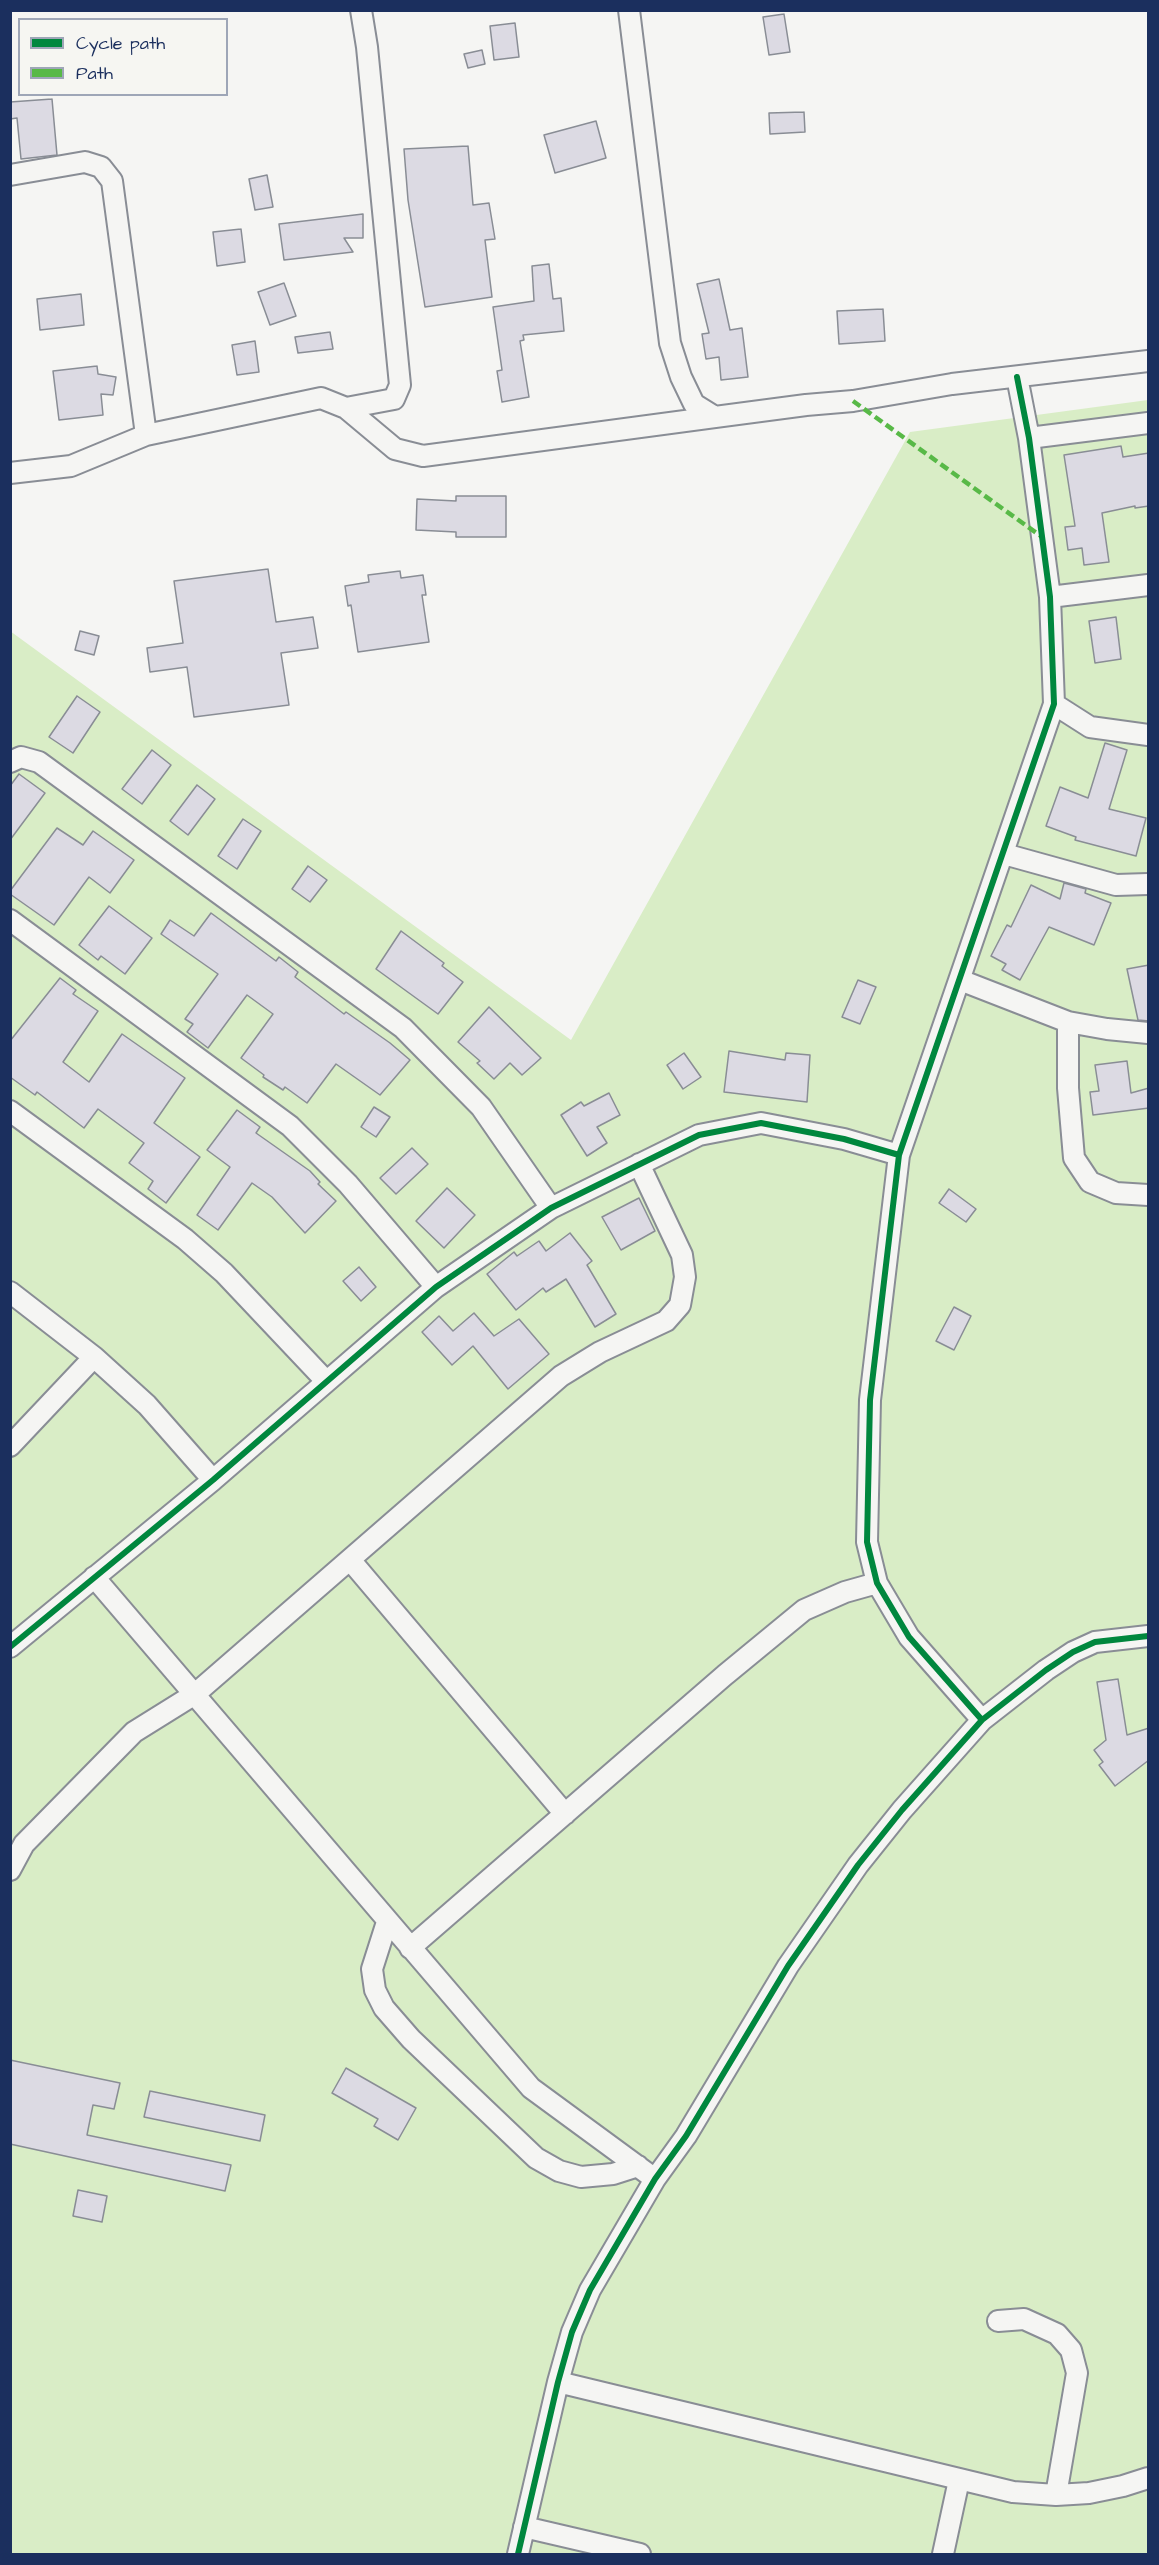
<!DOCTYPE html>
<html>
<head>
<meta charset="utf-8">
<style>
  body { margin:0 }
  #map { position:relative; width:1159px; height:2565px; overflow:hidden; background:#f5f5f3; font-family:"Architects Daughter",sans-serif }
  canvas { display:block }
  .frame { position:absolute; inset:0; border:12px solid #1b2f5e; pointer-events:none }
  .legend { position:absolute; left:18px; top:18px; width:210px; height:78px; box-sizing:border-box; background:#f6f6f2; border:2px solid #9ea6b7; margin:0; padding:8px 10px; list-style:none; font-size:18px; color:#1b2f5e }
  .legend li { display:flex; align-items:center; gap:12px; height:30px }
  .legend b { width:30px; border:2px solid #9ea6b7 }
</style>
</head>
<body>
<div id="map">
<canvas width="1159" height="2565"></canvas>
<div class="frame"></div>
<ul class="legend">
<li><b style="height:8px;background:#00873e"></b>Cycle path</li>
<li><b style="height:8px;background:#58b947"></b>Path</li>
</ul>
</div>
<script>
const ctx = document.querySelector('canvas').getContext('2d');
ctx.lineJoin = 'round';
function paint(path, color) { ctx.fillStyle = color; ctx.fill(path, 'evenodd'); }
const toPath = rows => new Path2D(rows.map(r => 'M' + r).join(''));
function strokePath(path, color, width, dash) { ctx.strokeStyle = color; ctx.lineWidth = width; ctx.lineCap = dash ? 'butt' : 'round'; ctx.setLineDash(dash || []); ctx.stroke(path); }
paint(toPath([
  [1148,400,1148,2554,11,2554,10,631,571,1040,910,432]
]), '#d9edc6');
const building = toPath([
  [784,14,790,52,769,55,763,17,784,14],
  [515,23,519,57,494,60,490,26,515,23],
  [482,50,485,64,468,68,464,54,482,50],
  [52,99,57,155,21,159,17,118,10,119,10,102,52,99],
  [804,112,805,132,770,134,769,113,804,112],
  [596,121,606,158,555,173,544,135,596,121],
  [468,146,473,205,489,203,495,239,485,240,492,297,425,307,408,200,404,149,468,146],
  [267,175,273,207,255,210,249,179,267,175],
  [363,214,363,238,344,238,353,252,284,260,279,224,363,214],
  [241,229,245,262,217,266,213,232,241,229],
  [549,264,553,299,561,298,564,331,523,335,524,340,520,341,529,397,502,402,497,371,502,370,493,307,534,301,532,266,549,264],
  [719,279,730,330,742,328,748,377,721,380,719,357,706,359,702,334,709,333,697,284,719,279],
  [284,283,296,316,270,325,258,292,284,283],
  [81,294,84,325,40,330,37,299,81,294],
  [883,309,885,341,839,344,837,311,883,309],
  [330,332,333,349,298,353,295,337,330,332],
  [255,341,259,372,237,375,232,345,255,341],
  [97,366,98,374,116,377,113,395,101,394,103,415,59,420,53,371,97,366],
  [1121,446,1123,457,1149,453,1149,506,1135,508,1135,506,1102,513,1109,562,1084,565,1082,548,1068,550,1065,527,1075,526,1064,455,1121,446],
  [456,496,506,496,506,537,456,537,456,532,416,530,417,499,456,501,456,496],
  [268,569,276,622,313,617,318,648,281,653,289,705,194,717,187,667,150,672,147,648,183,643,174,581,268,569],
  [400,571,401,578,423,575,426,595,422,595,429,642,358,652,351,605,348,606,345,586,369,582,368,575,400,571],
  [1116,617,1121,659,1095,663,1089,621,1116,617],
  [80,631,99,636,94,655,75,650,80,631],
  [77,696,100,712,73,753,49,737,77,696],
  [1105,743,1127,750,1109,809,1146,818,1136,856,1075,840,1076,837,1046,826,1060,787,1088,798,1105,743],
  [152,750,171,765,142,804,122,789,152,750],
  [19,774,45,793,10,840,10,786,19,774],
  [197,785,215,799,188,835,170,821,197,785],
  [243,819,261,831,237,869,218,856,243,819],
  [57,828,83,845,93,831,134,860,110,893,89,877,54,925,10,894,10,891,57,828],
  [308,866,327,880,310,902,292,889,308,866],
  [1064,883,1086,889,1085,893,1111,903,1094,945,1049,927,1020,980,1002,970,1006,964,991,956,1007,925,1011,927,1031,885,1060,899,1064,883],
  [109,906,152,938,125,974,101,956,98,960,79,945,109,906],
  [211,913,276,961,279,957,298,972,295,977,344,1014,346,1012,390,1043,410,1060,380,1095,336,1064,307,1103,285,1087,283,1090,263,1077,264,1075,241,1058,273,1014,247,995,208,1048,187,1032,193,1024,185,1019,218,974,161,934,170,920,194,936,211,913],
  [401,931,444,963,442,966,463,982,438,1014,376,969,401,931],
  [1149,965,1149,1021,1138,1020,1127,969,1149,965],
  [60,978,76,990,73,994,98,1011,63,1062,89,1082,122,1034,185,1078,154,1123,200,1157,166,1203,148,1189,153,1181,129,1163,144,1143,98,1109,84,1128,37,1092,35,1095,10,1077,10,1041,60,978],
  [858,980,876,987,860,1024,842,1017,858,980],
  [489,1007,541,1058,522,1075,510,1063,494,1079,477,1063,480,1061,458,1042,489,1007],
  [729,1051,785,1060,786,1053,810,1055,807,1102,724,1092,729,1051],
  [684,1053,701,1077,683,1089,667,1065,684,1053],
  [1127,1061,1131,1093,1149,1088,1149,1108,1093,1115,1090,1092,1099,1091,1095,1065,1127,1061],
  [609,1093,620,1115,597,1127,607,1143,587,1156,561,1115,581,1102,584,1106,609,1093],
  [374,1107,390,1117,376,1137,361,1127,374,1107],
  [237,1110,260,1127,256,1133,310,1171,320,1182,318,1184,336,1201,305,1233,272,1197,252,1183,218,1230,197,1215,230,1167,207,1150,237,1110],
  [412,1148,428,1164,396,1194,380,1178,412,1148],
  [447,1188,475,1215,444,1248,416,1221,447,1188],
  [949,1189,976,1209,966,1222,939,1203,949,1189],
  [639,1198,655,1231,621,1250,602,1217,639,1198],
  [570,1233,592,1261,587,1265,616,1314,595,1327,566,1279,546,1292,543,1288,516,1310,487,1274,514,1252,517,1256,539,1241,546,1251,570,1233],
  [359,1267,376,1287,361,1301,343,1281,359,1267],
  [954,1307,971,1316,954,1350,936,1341,954,1307],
  [474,1313,494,1336,519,1319,549,1354,508,1389,473,1346,452,1365,422,1332,439,1316,453,1331,474,1313],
  [1118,1679,1127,1735,1149,1728,1149,1760,1115,1786,1099,1765,1103,1762,1094,1750,1106,1740,1097,1682,1118,1679],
  [10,2060,120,2083,114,2109,93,2105,87,2135,231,2165,225,2191,10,2144,10,2060],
  [346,2068,416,2108,398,2140,374,2126,378,2119,332,2093,346,2068],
  [150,2091,265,2115,260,2141,144,2117,150,2091],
  [78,2190,107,2196,102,2222,73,2216,78,2190]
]);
paint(building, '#dcdae3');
strokePath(building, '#898d95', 1.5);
const minor = toPath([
  [629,10,670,343,681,377,694,404,715,417,806,405,853,401,952,384,1148,361],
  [10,175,85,162,101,167,112,181,146,435,71,466,10,473],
  [346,408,394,399,400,385,367,47,361,10],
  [146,435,321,398,346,408,395,449,423,456,715,417],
  [1029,438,1148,423],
  [1050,597,1148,585],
  [1054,704,1090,727,1148,735],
  [10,762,21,757,39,762,403,1028,481,1107,551,1208],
  [1004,854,1116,885,1148,884],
  [10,920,290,1126,348,1184,436,1287],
  [960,980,1068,1022,1107,1029,1148,1033],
  [1068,1022,1068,1088,1074,1158,1090,1182,1116,1193,1148,1195],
  [10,1111,185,1239,224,1273,326,1381],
  [10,1292,94,1357,147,1405,213,1480],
  [10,1446,94,1357],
  [351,1561,565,1814],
  [94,1577,531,2088,655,2179],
  [10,1647,213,1480,436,1287,551,1208,699,1135,761,1123,844,1139,899,1155],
  [982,1720,909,1637,877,1583,867,1542,870,1400,899,1155,1054,704,1050,597,1029,438,1017,377],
  [10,1870,24,1844,134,1732,195,1694,561,1376,600,1352,666,1321,680,1305,685,1277,682,1255,639,1164],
  [387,1922,372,1969,375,1990,384,2008,411,2039,536,2158,559,2171,581,2177,613,2174,638,2166],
  [410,1948,725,1675,804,1610,845,1592,877,1583],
  [998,2321,1024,2319,1057,2334,1071,2350,1077,2373,1056,2495],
  [558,2382,1013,2492,1056,2495,1089,2493,1123,2486,1148,2478],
  [524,2527,640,2554],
  [518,2554,558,2382,572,2332,590,2290,655,2179,686,2136,788,1966,858,1865,902,1810,982,1720,1046,1670,1073,1652,1095,1642,1148,1636],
  [943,2554,959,2480]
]);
strokePath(minor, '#898d95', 24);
strokePath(minor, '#f5f5f3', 20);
strokePath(toPath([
  [853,401,1042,537]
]), '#58b947', 4.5, [9, 4.5]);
strokePath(toPath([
  [10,1647,213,1480,436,1287,551,1208,699,1135,761,1123,844,1139,899,1155],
  [982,1720,909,1637,877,1583,867,1542,870,1400,899,1155,1054,704,1050,597,1029,438,1017,377],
  [518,2554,558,2382,572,2332,590,2290,655,2179,686,2136,788,1966,858,1865,902,1810,982,1720,1046,1670,1073,1652,1095,1642,1148,1636]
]), '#00873e', 6);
</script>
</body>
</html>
